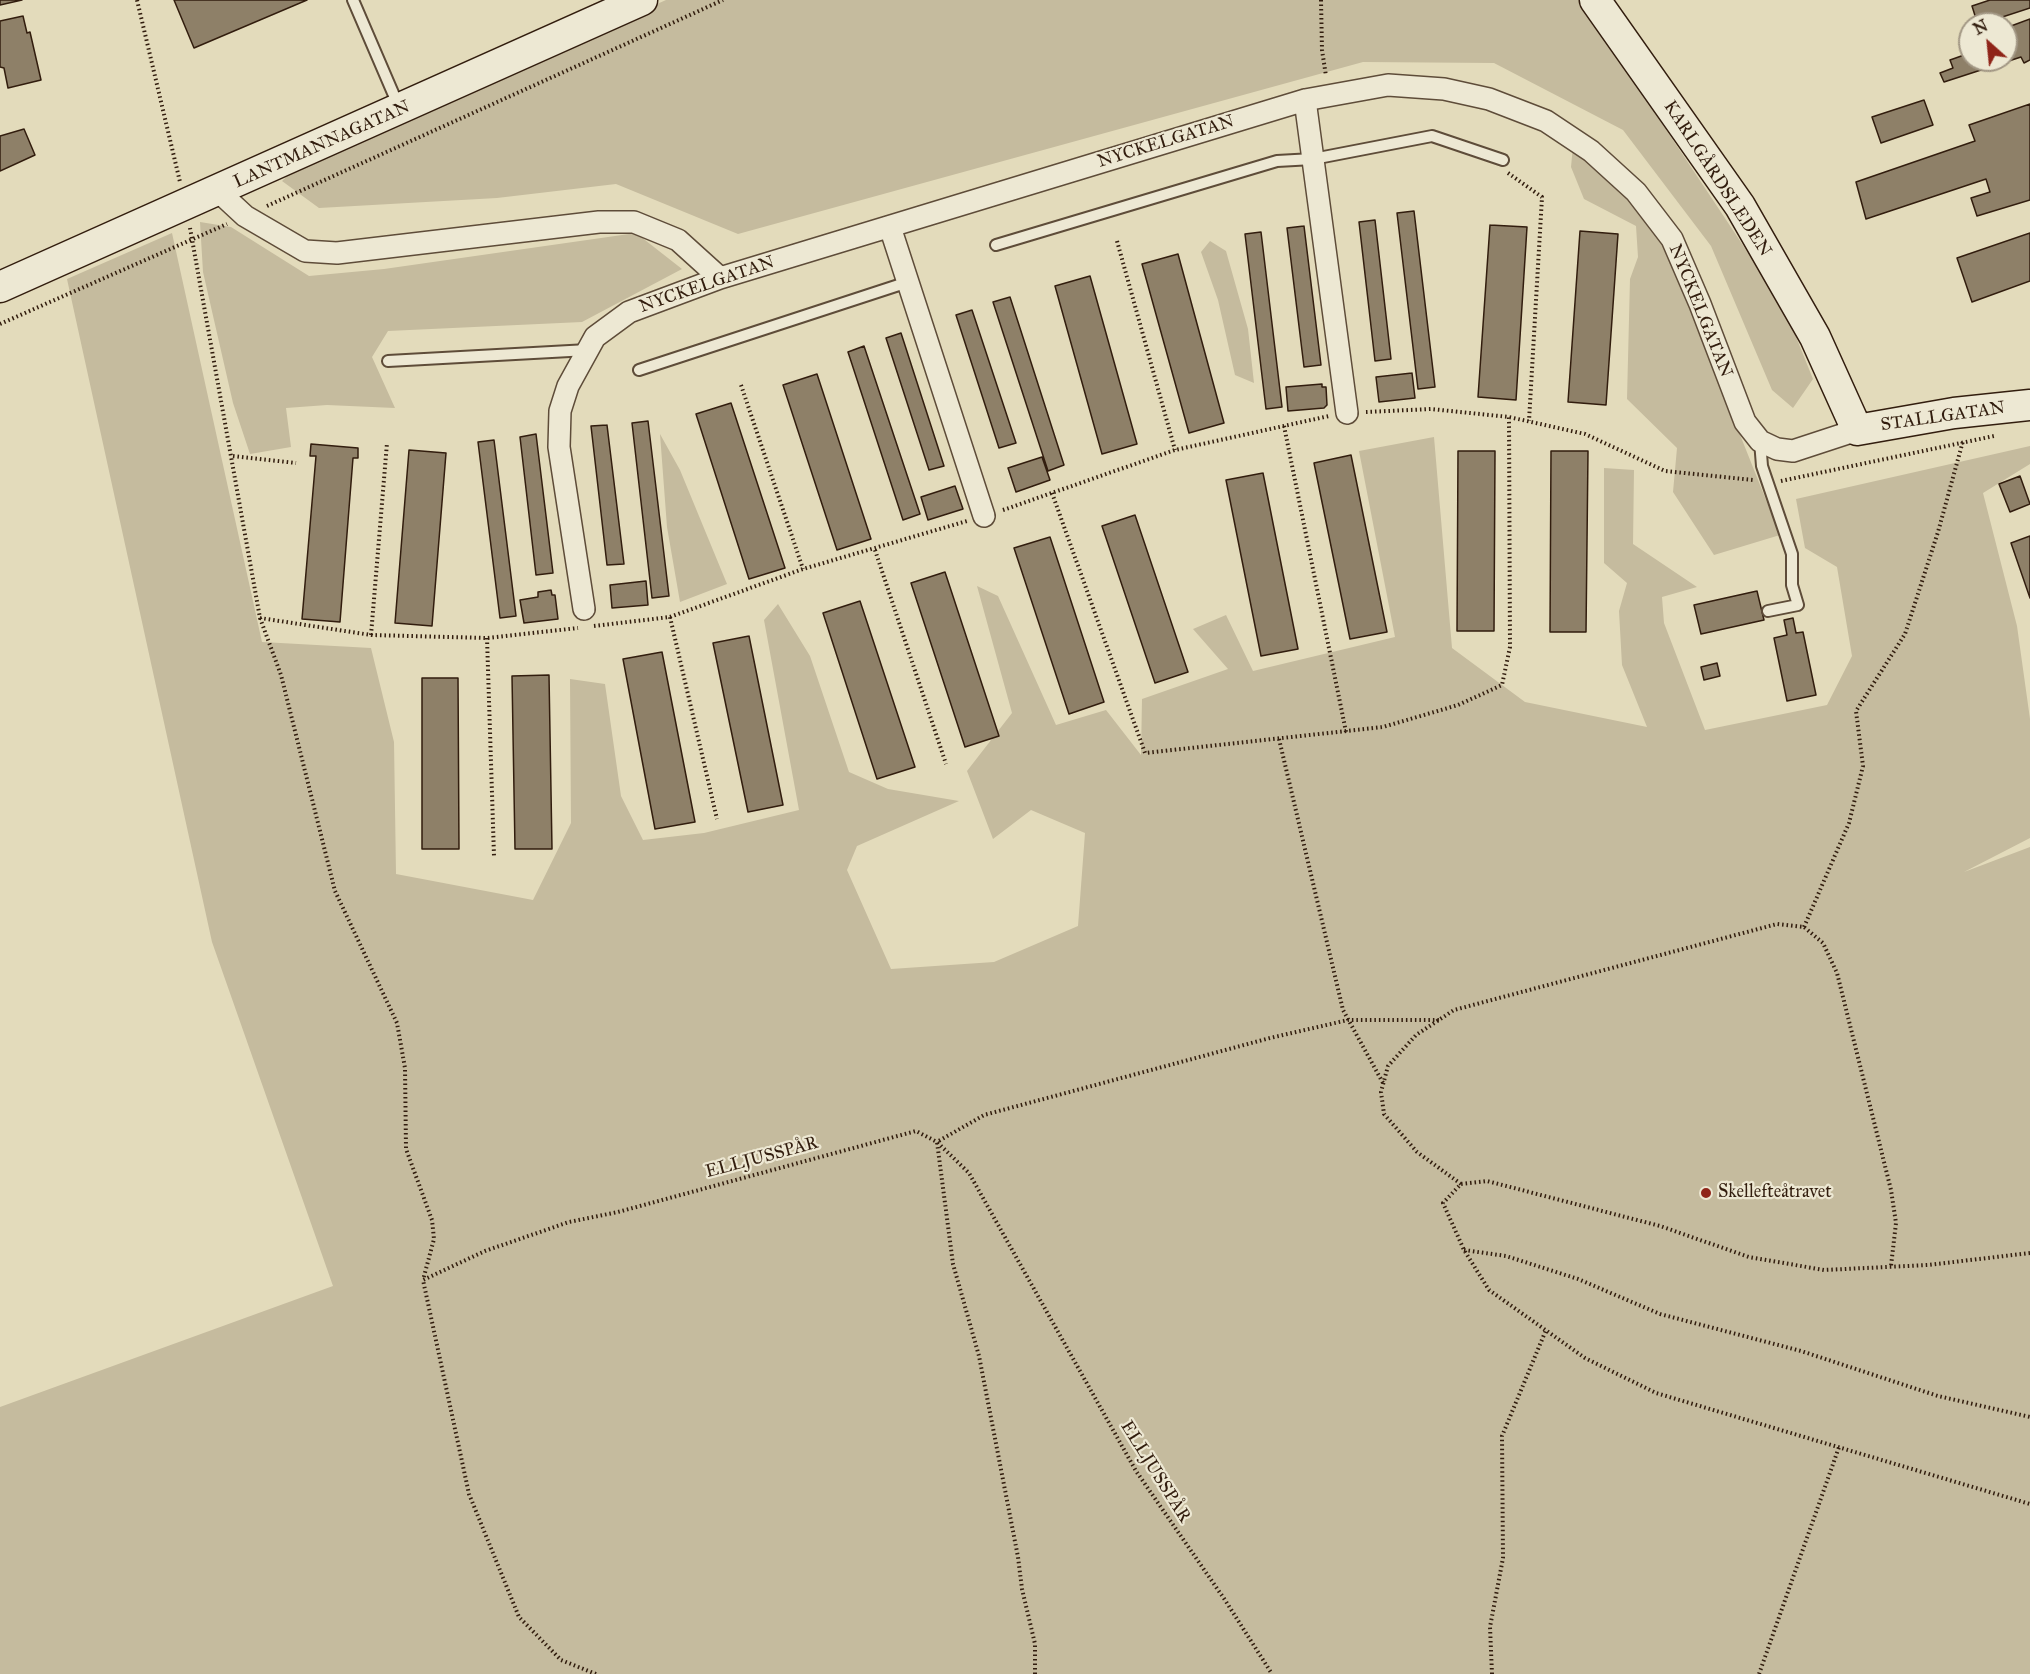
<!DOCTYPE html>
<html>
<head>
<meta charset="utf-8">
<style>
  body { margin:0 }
  #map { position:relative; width:2030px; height:1674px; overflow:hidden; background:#e3dbbb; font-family:"IM FELL Great Primer",serif }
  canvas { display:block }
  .north { position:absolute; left:1958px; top:12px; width:60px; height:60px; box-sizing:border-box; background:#ede8d3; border:2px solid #a29784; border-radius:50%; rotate:333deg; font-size:16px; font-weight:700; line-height:24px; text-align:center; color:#321d0e }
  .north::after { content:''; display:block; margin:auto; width:21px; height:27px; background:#8f2418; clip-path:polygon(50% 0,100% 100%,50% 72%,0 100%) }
</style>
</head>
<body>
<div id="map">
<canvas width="2030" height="1674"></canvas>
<div class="north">N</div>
</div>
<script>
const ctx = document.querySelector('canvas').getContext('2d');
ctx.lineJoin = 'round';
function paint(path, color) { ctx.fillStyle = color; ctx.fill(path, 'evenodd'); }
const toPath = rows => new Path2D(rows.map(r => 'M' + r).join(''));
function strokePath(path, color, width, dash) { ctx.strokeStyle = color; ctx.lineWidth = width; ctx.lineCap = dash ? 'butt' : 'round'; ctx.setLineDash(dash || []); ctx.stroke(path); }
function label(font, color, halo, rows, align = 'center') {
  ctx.font = font + ' "IM FELL Great Primer",serif'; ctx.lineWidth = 4.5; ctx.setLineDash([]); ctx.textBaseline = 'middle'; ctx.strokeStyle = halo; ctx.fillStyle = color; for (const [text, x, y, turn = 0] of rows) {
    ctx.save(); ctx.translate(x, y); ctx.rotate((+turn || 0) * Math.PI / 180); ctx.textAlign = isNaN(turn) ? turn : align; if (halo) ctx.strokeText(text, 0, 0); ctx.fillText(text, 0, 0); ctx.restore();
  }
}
paint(toPath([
  [666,0,1580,0,1784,307,1813,379,1793,408,1772,390,1711,246,1623,130,1494,63,1363,62,738,234,616,184,497,198,319,208,282,181,300,164],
  [1573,146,1614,178,1666,239,1705,347,1780,535,1714,555,1673,492,1677,448,1627,399,1630,279,1638,257,1636,226,1584,199,1571,167],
  [200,222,231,227,309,276,384,269,636,233,682,269,582,322,388,331,372,357,395,408,327,405,286,408,291,447,250,454,233,403,203,272],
  [172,233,262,642,371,648,394,742,396,874,533,900,571,823,570,679,605,684,621,796,643,840,704,833,799,810,764,620,778,604,810,656,849,772,888,789,959,801,857,846,847,870,891,969,994,962,1078,926,1085,833,1031,810,993,839,967,771,1012,713,977,586,998,596,1056,725,1106,710,1141,755,1142,699,1228,669,1193,629,1226,615,1253,671,1395,637,1359,451,1434,437,1452,648,1525,702,1647,727,1622,665,1619,611,1627,583,1604,563,1604,468,1634,470,1633,544,1697,587,1662,597,1664,623,1705,730,1827,705,1852,656,1837,567,1805,548,1796,499,2030,446,2030,464,1983,493,2017,626,2030,719,2030,838,1964,872,2030,847,2030,1674,0,1674,0,1407,333,1286,212,942,67,279],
  [1210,241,1226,251,1248,329,1254,383,1235,375,1218,300,1201,252],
  [660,434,680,470,727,584,680,602,667,527]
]), '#c5bb9e');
const building = toPath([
  [0,0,22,0,0,5,0,0],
  [174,0,307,0,194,48,174,0],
  [1990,0,2030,0,2030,8,1984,23,1983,20,1977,22,1972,6,1990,0],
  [23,16,27,33,30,32,41,80,8,88,4,68,0,67,0,21,23,16],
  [2030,19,2030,60,2024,63,2021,57,1944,82,1940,73,1953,68,1950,60,1967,54,1965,47,1970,45,1970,60,2006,60,2006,32,2012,30,2011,26,2030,19],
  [1924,100,1933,125,1881,143,1872,117,1924,100],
  [2030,104,2030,200,1977,216,1971,198,1990,192,1986,179,1866,219,1856,182,1975,141,1969,125,2030,104],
  [24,129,35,155,0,171,0,136,24,129],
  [1414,211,1435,387,1418,389,1397,213,1414,211],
  [1375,220,1391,359,1375,361,1359,222,1375,220],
  [1490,225,1527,227,1516,400,1478,397,1490,225],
  [1304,226,1321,365,1304,367,1287,228,1304,226],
  [1580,231,1618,234,1606,405,1568,402,1580,231],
  [1261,232,1282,407,1266,409,1245,234,1261,232],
  [2030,233,2030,281,1972,302,1957,258,2030,233],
  [1178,254,1224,423,1189,433,1142,264,1178,254],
  [1090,276,1137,444,1102,454,1055,286,1090,276],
  [1010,297,1064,465,1048,471,993,302,1010,297],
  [972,310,1016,443,999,448,956,315,972,310],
  [901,333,944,466,929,470,886,338,901,333],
  [864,346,920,514,903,520,848,352,864,346],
  [1412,373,1415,398,1379,402,1376,377,1412,373],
  [817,374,871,539,837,550,783,385,817,374],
  [1322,384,1322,387,1326,387,1327,405,1324,408,1288,411,1286,387,1322,384],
  [731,403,785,568,749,579,696,414,731,403],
  [648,421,669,596,652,598,632,423,648,421],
  [607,425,624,564,607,565,591,426,607,425],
  [536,434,553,573,536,575,520,437,536,434],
  [494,440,516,616,500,618,478,442,494,440],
  [311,444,358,448,358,458,353,458,340,622,302,619,316,456,310,456,311,444],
  [409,450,446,453,432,626,395,623,409,450],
  [1458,451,1495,451,1494,631,1457,631,1458,451],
  [1551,451,1588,451,1586,632,1550,632,1551,451],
  [1351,455,1387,632,1350,639,1314,463,1351,455],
  [1042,457,1050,480,1016,492,1008,468,1042,457],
  [1263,473,1298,649,1261,656,1226,480,1263,473],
  [2020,476,2030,504,2010,512,1999,484,2020,476],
  [955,486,963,509,928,520,921,497,955,486],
  [1135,515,1188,672,1155,683,1102,526,1135,515],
  [2030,536,2030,598,2011,543,2030,536],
  [1050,537,1104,702,1069,714,1014,548,1050,537],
  [945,572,999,736,965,747,911,583,945,572],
  [646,581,648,605,612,608,610,585,646,581],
  [551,590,552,595,555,595,558,619,524,623,520,600,538,597,538,592,551,590],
  [1757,591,1764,620,1701,634,1694,605,1757,591],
  [860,601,915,767,877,779,823,613,860,601],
  [1793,618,1796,633,1803,632,1816,695,1787,701,1774,638,1787,635,1784,620,1793,618],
  [749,636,783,805,748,812,713,643,749,636],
  [662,652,695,822,655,829,623,659,662,652],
  [1717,663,1720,676,1704,680,1701,667,1717,663],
  [549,675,552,849,515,849,512,676,549,675],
  [422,678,458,678,459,849,422,849,422,678]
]);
paint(building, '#8e8068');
strokePath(building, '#321d0e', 1.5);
const lane = toPath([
  [353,0,399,107],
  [996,245,1277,161,1313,159,1432,136,1503,160],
  [388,361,588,350],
  [639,370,908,282],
  [1760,441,1762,466,1792,554,1792,585,1798,605,1768,611]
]);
const street = toPath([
  [1305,100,1347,413],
  [218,191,245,216,305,251,337,253,599,222,634,222,678,240,720,278],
  [890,227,984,516],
  [584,609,559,447,560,411,568,386,595,337,629,312,720,278,1305,100,1388,85,1444,89,1489,99,1546,121,1591,151,1636,192,1672,239,1700,304,1745,422,1760,441,1777,449,1793,451,1857,430]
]);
const secondary = toPath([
  [1595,0,1740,206,1815,337,1857,430,1954,413,2030,405],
  [0,287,642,0]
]);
strokePath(lane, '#5e4c39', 14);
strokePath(street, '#5e4c39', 24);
strokePath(secondary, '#321d0e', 33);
strokePath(toPath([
  [137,0,180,182],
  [1321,0,1322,50,1326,76],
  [1508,173,1542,197,1529,421],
  [267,206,723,0],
  [190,228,260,618,371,635,487,638,578,628],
  [1117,241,1175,450],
  [0,324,227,224],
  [741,385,803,569],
  [1366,412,1431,409,1509,417,1585,434,1665,471,1753,480],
  [1284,426,1346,732],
  [233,456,296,463],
  [1781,481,1994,436],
  [1052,493,1145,753,1383,727,1458,705,1502,685,1510,647,1509,417],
  [1003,510,1175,450,1329,416],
  [875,550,946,764],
  [670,617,717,819],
  [260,618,281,675,335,891,397,1023,405,1068,406,1149,432,1220,434,1239,423,1280],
  [594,626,670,617,803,569,967,521],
  [371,635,387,443],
  [487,638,494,856],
  [1279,739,1343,1010,1383,1083],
  [1804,927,1849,823,1863,766,1856,711,1905,634,1938,532,1963,441],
  [1461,1184,1417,1152,1384,1114,1381,1092,1388,1066,1416,1035,1454,1010,1777,924,1804,927,1823,943,1837,973,1891,1190,1896,1223,1891,1266],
  [1464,1250,1506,1256,1578,1279,1660,1314,1801,1351,1938,1396,2030,1417],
  [2030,1253,1928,1265,1824,1270,1749,1257,1660,1226,1487,1181,1461,1184,1443,1203,1464,1250,1489,1290,1585,1358,1656,1393,2030,1504],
  [596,1674,561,1660,519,1617,469,1494,423,1280,485,1251,569,1222,618,1212,916,1131,937,1142,969,1173,1136,1471,1225,1600,1272,1674],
  [1035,1674,1035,1644,1022,1589,1018,1557,979,1356,953,1264,937,1142,984,1115,1270,1038,1348,1020,1440,1020],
  [1492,1674,1490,1627,1503,1558,1502,1436,1546,1330],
  [1759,1674,1839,1447]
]), '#321d0e', 4, [1.5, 3]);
strokePath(lane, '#ede8d3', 10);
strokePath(street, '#ede8d3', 21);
strokePath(secondary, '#ede8d3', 30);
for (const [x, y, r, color] of [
  [1706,1193,6,"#8f2418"]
]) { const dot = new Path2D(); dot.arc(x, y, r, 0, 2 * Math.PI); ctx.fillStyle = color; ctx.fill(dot); strokePath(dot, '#ede8d3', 2); }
label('18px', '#321d0e', '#ede8d3', [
  ["NYCKELGATAN",1166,142,-17],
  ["LANTMANNAGATAN",322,145,-24],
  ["KARLGÅRDSLEDEN",1717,179,57],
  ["NYCKELGATAN",707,285,-19],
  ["NYCKELGATAN",1700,311,68],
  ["STALLGATAN",1943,417,-8],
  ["ELLJUSSPÅR",762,1158,-15],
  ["ELLJUSSPÅR",1155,1472,58]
]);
label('18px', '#321d0e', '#ede8d3', [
  ["Skellefteåtravet",1718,1193]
], 'left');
</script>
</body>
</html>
